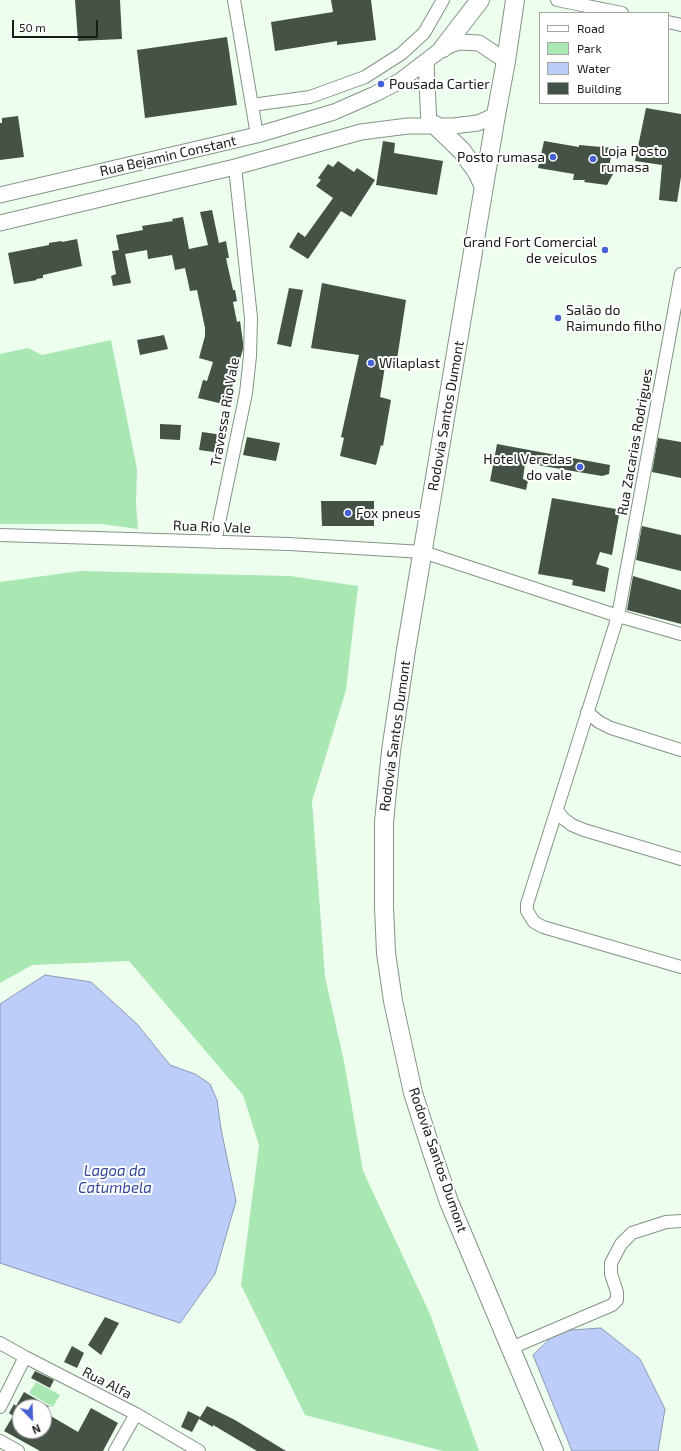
<!DOCTYPE html>
<html>
<head>
<meta charset="utf-8">
<style>
  body { margin:0 }
  #map { position:relative; width:681px; height:1451px; overflow:hidden; background:#edfeef; font-family:"Exo 2",sans-serif }
  canvas { display:block }
  .legend { position:absolute; left:539px; top:12px; width:130px; height:92px; box-sizing:border-box; background:#fff; border:1px solid #a2a4a2; margin:0; padding:5px 7px; list-style:none; font-size:12px; color:#161c16 }
  .legend li { display:flex; align-items:center; gap:8px; height:20px }
  .legend b { width:20px; border:1px solid #a2a4a2 }
  .north { position:absolute; left:12px; top:1399px; width:40px; height:40px; box-sizing:border-box; background:#fff; border:1px solid #a2a4a2; border-radius:50%; rotate:157deg; font-size:11px; font-weight:700; line-height:16px; text-align:center; color:#161c16 }
  .north::after { content:''; display:block; margin:auto; width:14px; height:18px; background:#4661d4; clip-path:polygon(50% 0,100% 100%,50% 72%,0 100%) }
  .scale { position:absolute; left:12px; top:20px; width:86px; height:18px; box-sizing:border-box; border:2px solid #161c16; border-top:0; padding-left:5px; font-size:12px; line-height:14px; white-space:nowrap; color:#161c16; -webkit-text-stroke:3px #fff; paint-order:stroke }
</style>
</head>
<body>
<div id="map">
<canvas width="681" height="1451"></canvas>
<ul class="legend">
<li><b style="height:5px;background:#fff"></b>Road</li>
<li><b style="height:11px;background:#a9e8b2"></b>Park</li>
<li><b style="height:11px;background:#bdcdf9"></b>Water</li>
<li><b style="height:11px;background:#455346"></b>Building</li>
</ul>
<div class="north">N</div>
<div class="scale">50 m</div>
</div>
<script>
const ctx = document.querySelector('canvas').getContext('2d');
ctx.lineJoin = 'round';
function paint(path, color) { ctx.fillStyle = color; ctx.fill(path, 'evenodd'); }
const toPath = rows => new Path2D(rows.map(r => 'M' + r).join(''));
function strokePath(path, color, width, dash) { ctx.strokeStyle = color; ctx.lineWidth = width; ctx.lineCap = dash ? 'butt' : 'round'; ctx.setLineDash(dash || []); ctx.stroke(path); }
function label(font, color, halo, rows, align = 'center') {
  ctx.font = font + ' "Exo 2",sans-serif'; ctx.lineWidth = 4; ctx.setLineDash([]); ctx.textBaseline = 'middle'; ctx.strokeStyle = halo; ctx.fillStyle = color; for (const [text, x, y, turn = 0] of rows) {
    ctx.save(); ctx.translate(x, y); ctx.rotate((+turn || 0) * Math.PI / 180); ctx.textAlign = isNaN(turn) ? turn : align; if (halo) ctx.strokeText(text, 0, 0); ctx.fillText(text, 0, 0); ctx.restore();
  }
}
paint(toPath([
  [111,340,137,469,136,504,138,529,102,524,0,524,0,354,28,348,42,355],
  [80,571,290,576,358,586,346,690,312,801,325,977,344,1061,363,1171,430,1314,479,1451,443,1451,305,1415,241,1285,259,1145,243,1095,129,961,32,965,0,983,0,582],
  [36,1382,60,1395,53,1407,29,1393]
]), '#a9e8b2');
const water = toPath([
  [45,975,91,982,137,1024,170,1065,195,1074,210,1084,217,1100,221,1129,236,1201,215,1274,180,1323,0,1263,0,1004,45,975],
  [601,1328,640,1359,665,1409,658,1451,572,1451,533,1355,558,1331,601,1328]
]);
paint(water, '#bdcdf9');
strokePath(water, '#8b98b5', 1);
paint(toPath([
  [75,0,120,0,122,39,78,41],
  [331,0,371,0,376,40,337,45,337,41,275,51,271,22,333,12],
  [227,37,237,105,145,118,137,50],
  [646,108,681,114,681,177,677,202,659,200,662,165,635,161],
  [18,116,24,157,0,160,0,123,2,123,2,118],
  [383,141,395,143,394,153,443,161,437,195,376,185],
  [544,141,579,147,579,145,613,148,608,171,613,174,607,185,584,182,585,180,573,180,574,174,538,168],
  [338,161,354,172,357,168,375,180,351,217,341,211,308,259,289,247,298,232,305,237,333,198,316,186,321,180,318,178,328,164,333,167],
  [212,210,219,243,226,241,229,258,226,258,233,290,235,290,237,301,233,302,237,322,240,321,243,342,243,349,227,405,198,398,203,380,207,381,213,362,199,358,205,336,205,328,197,290,190,291,185,268,175,270,172,255,148,259,147,250,125,254,131,283,113,286,111,276,116,274,112,251,119,250,116,235,143,230,142,226,173,221,172,219,183,217,189,249,208,245,200,212],
  [77,239,82,266,43,275,43,278,36,279,37,280,14,284,8,253,49,245,49,243,61,241,62,242],
  [322,283,406,300,396,366,386,360,380,397,391,400,383,446,381,445,376,465,340,456,344,438,341,437,359,355,311,348],
  [289,288,303,290,291,347,277,344],
  [164,335,168,349,140,355,137,340],
  [160,424,181,425,180,440,160,439],
  [202,432,223,435,221,453,199,450],
  [247,437,280,443,276,461,243,455],
  [658,438,681,442,681,478,652,472],
  [497,444,610,465,609,474,602,476,525,463,523,479,528,481,526,490,490,481],
  [552,498,616,509,615,514,619,515,612,555,600,552,596,564,609,568,605,592,572,585,573,580,538,574],
  [321,501,374,501,374,526,322,526],
  [642,526,681,535,681,571,636,560],
  [633,576,681,590,681,624,627,610],
  [105,1317,119,1323,101,1355,88,1345],
  [72,1346,84,1353,77,1368,64,1362],
  [35,1371,54,1380,50,1388,31,1378],
  [24,1392,50,1407,20,1407,20,1431,44,1431,44,1412,78,1432,91,1408,118,1423,103,1451,40,1451,4,1431,13,1416,9,1413,14,1404,16,1406],
  [207,1406,235,1420,286,1451,257,1451,213,1425,213,1427,199,1419],
  [188,1411,200,1417,192,1432,181,1427]
]), '#455346');
const minor = toPath([
  [234,0,257,135],
  [557,0,622,13],
  [668,22,681,25],
  [252,105,310,97,365,77,401,54,424,33,443,0],
  [681,274,618,616,527,904,527,911,534,922,543,927,681,967],
  [0,535,289,544,423,552,618,616,681,634],
  [215,542,246,393,250,356,251,318,235,167],
  [587,712,599,722,611,728,681,750],
  [557,811,564,819,572,825,584,830,681,859],
  [0,1343,25,1357,136,1414,199,1451],
  [511,1348,612,1305,617,1300,617,1292,611,1274,611,1263,621,1244,632,1233,666,1222,681,1221],
  [0,1407,25,1357],
  [0,1441,18,1451],
  [115,1451,136,1414]
]);
const major = toPath([
  [426,62,429,125],
  [0,195,257,135,334,112,375,94,400,81,443,48,458,42,479,43,506,61],
  [0,223,235,167,361,132,408,126,453,126,478,123,496,115]
]);
const highway = toPath([
  [515,0,506,61,496,115,406,650,391,751,384,822,384,907,386,953,393,1001,413,1093,432,1152,449,1202,554,1451],
  [443,48,480,0],
  [435,125,462,151,477,172,484,187]
]);
strokePath(minor, '#839385', 14);
strokePath(major, '#839385', 17);
strokePath(highway, '#839385', 20);
strokePath(minor, '#fff', 12);
strokePath(major, '#fff', 15);
strokePath(highway, '#fff', 18);
for (const [x, y, r, color] of [
  [381,84,4,"#4661d4"],
  [553,157,4,"#4661d4"],
  [593,159,4,"#4661d4"],
  [605,250,4,"#4661d4"],
  [558,318,4,"#4661d4"],
  [371,363,4,"#4661d4"],
  [580,467,4,"#4661d4"],
  [348,513,4,"#4661d4"]
]) { const dot = new Path2D(); dot.arc(x, y, r, 0, 2 * Math.PI); ctx.fillStyle = color; ctx.fill(dot); strokePath(dot, '#fff', 1.5); }
label('14px', '#161c16', '#fff', [
  ["Pousada Cartier",389,84],
  ["Loja Posto",601,151],
  ["rumasa",601,167],
  ["Posto rumasa",545,157,"right"],
  ["Grand Fort Comercial",597,242,"right"],
  ["de veiculos",597,258,"right"],
  ["Salão do",566,310],
  ["Raimundo filho",566,326],
  ["Wilaplast",379,363],
  ["Hotel Veredas",572,459,"right"],
  ["do vale",572,475,"right"],
  ["Fox pneus",356,513]
], 'left');
label('14px', '#161c16', '#fff', [
  ["Rua Bejamin Constant",168,156,-13],
  ["Travessa Rio Vale",225,412,-80],
  ["Rodovia Santos Dumont",446,416,-80],
  ["Rua Zacarias Rodrigues",635,442,-80],
  ["Rua Rio Vale",212,527,2],
  ["Rodovia Santos Dumont",395,736,-82],
  ["Rodovia Santos Dumont",438,1160,71],
  ["Rua Alfa",107,1383,27]
]);
label('italic 15px', '#34499b', '#fff', [
  ["Lagoa da",115,1171],
  ["Catumbela",115,1188]
]);
</script>
</body>
</html>
